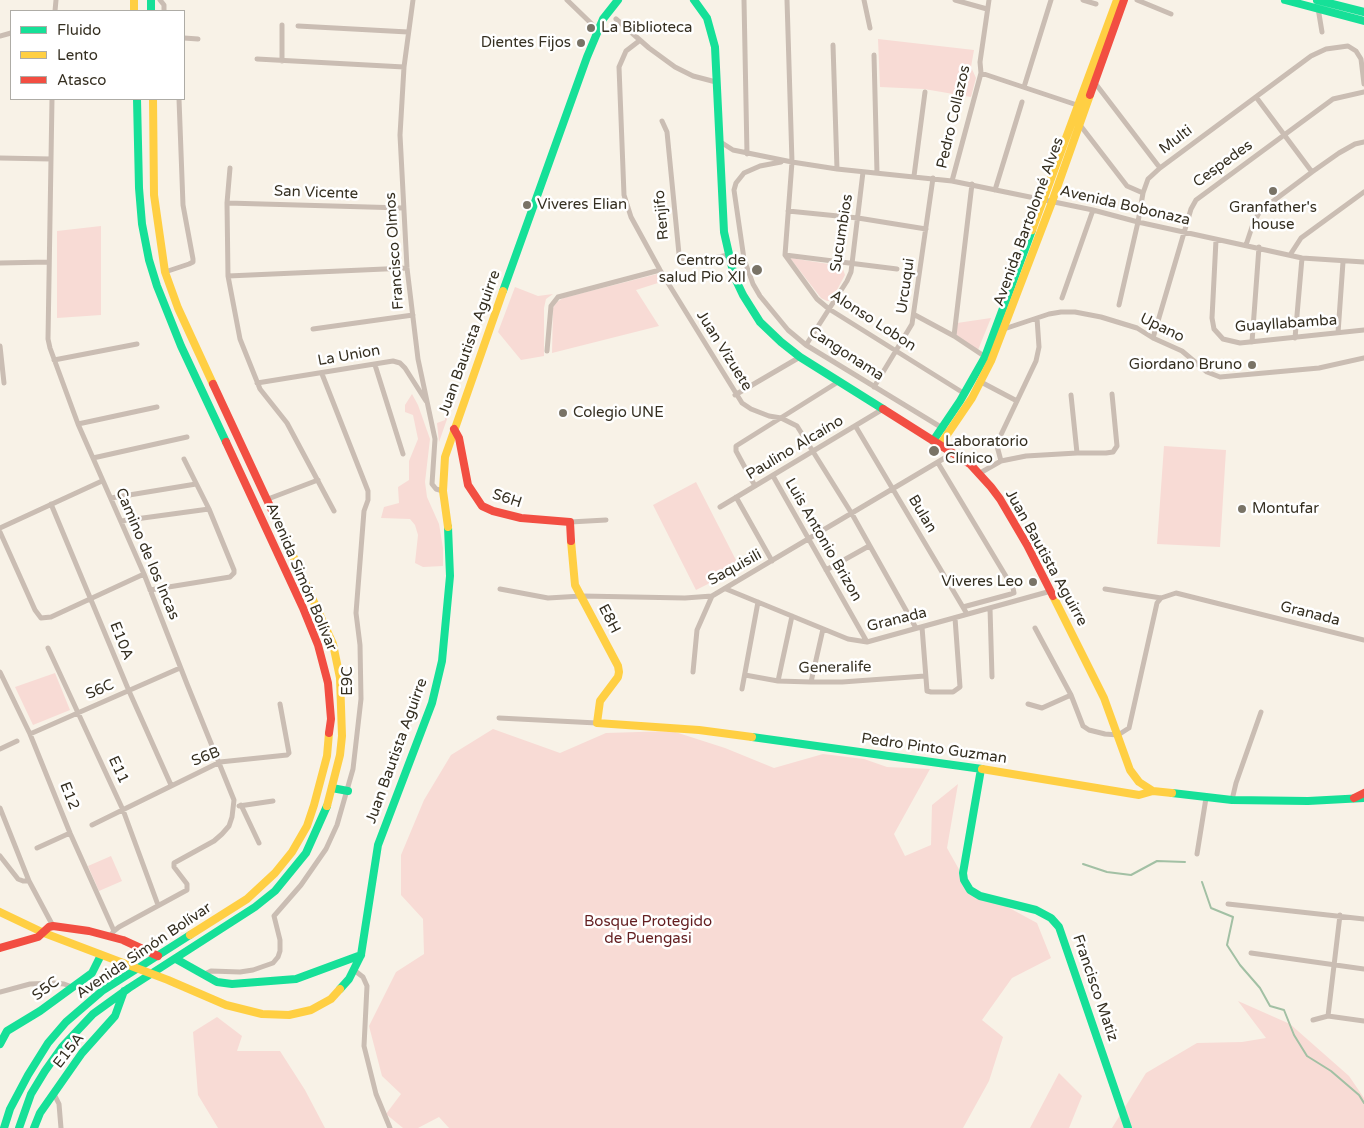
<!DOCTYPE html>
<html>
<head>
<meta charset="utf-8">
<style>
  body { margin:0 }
  #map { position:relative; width:1364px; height:1128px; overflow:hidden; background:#f8f2e7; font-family:"Varela Round",sans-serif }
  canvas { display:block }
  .legend { position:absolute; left:10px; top:10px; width:175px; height:90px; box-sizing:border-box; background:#fff; border:1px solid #aeaca6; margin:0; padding:6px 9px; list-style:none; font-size:15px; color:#352f21 }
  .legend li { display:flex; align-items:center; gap:10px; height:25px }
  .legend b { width:25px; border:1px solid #aeaca6 }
</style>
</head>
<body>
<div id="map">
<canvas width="1364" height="1128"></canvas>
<ul class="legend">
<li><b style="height:6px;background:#16e098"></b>Fluido</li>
<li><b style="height:6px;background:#ffcf43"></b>Lento</li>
<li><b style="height:6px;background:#f24e42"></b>Atasco</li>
</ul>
</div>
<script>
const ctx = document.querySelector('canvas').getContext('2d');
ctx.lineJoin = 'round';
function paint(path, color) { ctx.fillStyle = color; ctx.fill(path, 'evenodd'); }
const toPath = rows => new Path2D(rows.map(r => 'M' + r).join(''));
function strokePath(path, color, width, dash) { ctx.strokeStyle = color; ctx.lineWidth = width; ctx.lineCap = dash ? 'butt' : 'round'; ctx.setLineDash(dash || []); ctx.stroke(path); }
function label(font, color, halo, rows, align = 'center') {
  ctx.font = font + ' "Varela Round",sans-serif'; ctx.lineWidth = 5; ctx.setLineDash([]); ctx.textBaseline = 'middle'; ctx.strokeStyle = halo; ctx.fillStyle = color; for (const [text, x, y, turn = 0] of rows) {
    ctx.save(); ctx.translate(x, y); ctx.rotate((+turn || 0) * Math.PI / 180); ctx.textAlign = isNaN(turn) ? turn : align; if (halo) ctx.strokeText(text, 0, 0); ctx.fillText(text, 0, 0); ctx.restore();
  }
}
paint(toPath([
  [878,39,974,50,971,67,976,78,971,97,924,89,880,87],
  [101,226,101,315,57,318,57,231],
  [790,258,842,266,845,275,831,301,827,301,821,298],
  [657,274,661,282,636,290,659,326,552,353,553,308,557,302,563,298],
  [515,287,538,296,553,294,546,299,544,308,544,356,521,360,498,332],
  [991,318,978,350,956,336,957,323],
  [459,385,439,442,437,423,445,420,446,398,449,391,455,390],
  [412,394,418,405,430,439,425,482,427,497,439,524,443,548,443,566,423,567,415,563,418,535,415,525,410,519,381,518,384,507,399,503,398,487,409,480,409,461,418,439,413,415,405,412,405,405],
  [1164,446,1226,450,1220,547,1157,544],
  [696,482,740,568,696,590,653,505],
  [55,673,70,710,33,725,15,687],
  [493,729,560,753,606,733,672,731,725,748,774,768,823,754,864,759,887,767,930,769,894,834,905,856,931,845,932,805,958,784,947,848,970,889,1002,904,1037,923,1051,958,1012,978,982,1020,1003,1037,989,1081,963,1128,449,1128,439,1117,418,1128,403,1128,386,1114,401,1094,382,1076,369,1026,396,972,424,954,423,919,401,895,401,855,424,800,451,755],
  [111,856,122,881,99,891,88,866],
  [1238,1001,1290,1024,1349,1076,1364,1098,1364,1128,1112,1128,1146,1073,1197,1043,1242,1042,1266,1038],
  [217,1017,242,1036,237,1051,280,1051,305,1090,325,1128,218,1128,198,1095,193,1032],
  [1059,1073,1082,1096,1069,1128,1030,1128]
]), '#f8dbd5');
strokePath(toPath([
  [1083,864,1107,872,1131,875,1157,861,1185,862],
  [1202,882,1211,908,1233,917,1227,945,1240,965,1260,988,1270,1006,1284,1010,1294,1035,1307,1056,1331,1071,1359,1095,1364,1103]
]), '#a2c0a4', 2);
strokePath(toPath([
  [160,0,164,5,164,11],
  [413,0,404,67,400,135,407,268,418,359,435,439,432,484,436,489,443,491],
  [567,0,598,30],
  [744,0,747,154],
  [787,0,792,162,785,255,817,299,829,309,965,394],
  [864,0,870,28],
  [955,0,987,9],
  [1083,0,1096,4],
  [1137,0,1171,14],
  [1318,8,1322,32],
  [55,11,56,0],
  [616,19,649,48,675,67,693,76,716,82],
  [282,25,282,61],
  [298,26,408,32],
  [0,36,11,33],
  [184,38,198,39],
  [639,41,626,51,619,67,624,195,631,217,660,270,742,403,751,409,769,416,781,418,797,426,852,514,916,628],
  [833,45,837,169],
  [874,55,877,173],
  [257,59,404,67],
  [981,73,1080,106],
  [1095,83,1160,168],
  [1024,87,1051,0],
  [1256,97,1312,172],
  [52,99,48,339,50,348,78,424,144,574,187,684,234,800,232,817,229,826,222,834,214,841,174,863,174,867,187,884,187,890,119,927,114,931,110,936],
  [662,121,667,132,679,254,685,261,692,263,728,255],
  [1080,125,1127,186,1143,193],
  [719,141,733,150,792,162,837,169,952,181,1093,210,1138,222,1302,258,1364,262],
  [0,158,51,159],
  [781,162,760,166,744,173,736,183,734,190,744,259,753,284,760,296,788,330,806,345,944,429],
  [230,168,227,203,228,276,240,339,260,389,287,423,334,511],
  [914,176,925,92],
  [952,181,981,73,980,62,989,0],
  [995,190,1022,102],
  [227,203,403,208],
  [788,211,858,218,926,229],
  [1216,240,1212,318,1214,329,1223,339,1240,343,1364,330],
  [1246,245,1253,224,1260,211,1312,172,1339,153,1355,144,1364,142],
  [785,255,897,269],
  [1290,255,1301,238,1364,192],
  [0,263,49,262],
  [165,272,189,264,193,262,193,259,183,205,179,99],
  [228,276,407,268],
  [1062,298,1093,210],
  [1119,305,1138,222,1143,193,1148,179,1160,168,1311,56,1326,49,1348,46,1356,51,1361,59,1364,84],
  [915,315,954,336,987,358],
  [313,329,413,315],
  [1004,329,1049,314,1061,312,1075,312,1101,317,1137,328,1153,338,1182,351,1207,372,1220,377,1319,368,1364,358],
  [1338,333,1343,262],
  [954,336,972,184],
  [1153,338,1191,209,1196,200,1333,99,1364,92],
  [1295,338,1302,258],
  [1252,342,1259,247],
  [806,345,847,281,851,272,863,172],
  [0,346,4,383],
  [547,351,551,306,558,297,660,270],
  [54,360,137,344],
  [375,365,403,454],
  [981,382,1017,401],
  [257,383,393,361,400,363,405,368,426,401],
  [874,387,912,324,933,178],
  [735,395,800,357],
  [1071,395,1077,453],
  [78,424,157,407],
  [856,427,967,614],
  [93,458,187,437],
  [1001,461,997,446,998,441,1036,361,1039,347,1037,318],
  [938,463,1013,588,1014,593,1011,594,963,607],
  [980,473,1001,461,1026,456,1077,453,1106,453,1113,452,1117,446,1112,394],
  [773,476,867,642],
  [755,486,736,451,736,446,838,382],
  [736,497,772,561],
  [111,498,196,484],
  [268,499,318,480],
  [51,504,129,691,171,785],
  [720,507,883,409],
  [121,521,209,509],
  [570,522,606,520],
  [0,528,102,481],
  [0,532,35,610,41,618,51,617,144,574],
  [826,570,869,546],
  [500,589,548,598,582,596,685,598,712,596,953,453],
  [726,589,848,639,867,642,1051,591],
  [1105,589,1161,598,1176,593,1364,640],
  [150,590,230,577,234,573,234,570,209,509,184,459],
  [990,608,992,677],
  [922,627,927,691,931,692,953,692,960,687,955,618],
  [1035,628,1071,695,1083,726,1089,730,1105,734,1118,735,1129,728,1157,603,1161,598],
  [48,648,123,810,158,905],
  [0,672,30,734,70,833,114,931],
  [693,672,697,630,712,596],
  [745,675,778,681,811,682,842,682,925,676],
  [778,681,792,616],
  [811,682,823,629],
  [742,689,758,602],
  [1028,704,1042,708,1071,695],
  [499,718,597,723],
  [30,734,180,668],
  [0,749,17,741],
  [1232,800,1236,783,1261,712],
  [241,805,259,843],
  [239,806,273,801],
  [0,808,29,881,53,926],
  [92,825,220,762,287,755,289,753,280,704],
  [37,848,70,833],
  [1197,854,1206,798],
  [0,856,18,879,23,881,29,881],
  [1228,904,1364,919],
  [1251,953,1364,969],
  [354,970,363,977,367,986,364,1046,376,1094,390,1128],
  [203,975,211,971,240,972,253,970,273,963,278,957,280,951,280,940,274,916,301,885,326,849,337,825,353,769,361,699,360,645,356,613,364,511,368,500,368,491,322,374],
  [0,992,30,984,54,983,64,984,72,987],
  [1328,1016,1340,915],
  [1313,1020,1328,1016,1364,1021],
  [54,1094,59,1104,61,1128]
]), '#cabdb3', 5);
strokePath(toPath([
  [151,0,151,11],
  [694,0,707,18,715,47,724,232,734,276,743,295,760,322,781,342,800,357,883,409],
  [1285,0,1364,21],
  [1317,0,1364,12],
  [137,99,139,188,142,224,149,260,157,286,181,346,226,442],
  [503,291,587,57,603,19,618,0],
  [933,441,960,401,985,357,1032,230],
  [752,737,982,769],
  [981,769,963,873,964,880,970,890,980,896,1036,910,1051,918,1059,927,1128,1128],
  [332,788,348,791],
  [1172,793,1232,800,1308,801,1364,798],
  [176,959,217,982,232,984,296,979,361,955],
  [340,989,349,979,361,955,378,845,432,703,442,661,450,576,448,527],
  [0,1044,7,1031,40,1011,92,973,101,955],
  [4,1128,10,1109,28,1075,48,1043,66,1022,102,991,190,935],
  [19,1128,31,1094,45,1071,62,1047,93,1014,129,988,255,907,275,891,306,853,327,806],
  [34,1128,40,1113,82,1053,115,1016,124,991]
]), '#16e098', 8);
strokePath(toPath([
  [134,0,134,11],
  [153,99,154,195,165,272,178,308,213,384],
  [1032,230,1117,0],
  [940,445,972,398,991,361,1052,202,1090,95],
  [448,527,443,491,445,457,503,291],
  [571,541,575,585,618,666,619,672,618,677,600,701,597,723,699,730,752,737],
  [289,547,333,644,340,678,342,736,340,755,327,806],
  [1053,596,1104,698,1130,770,1139,782,1153,791],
  [982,769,1139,795,1153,791,1172,793],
  [0,912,44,933,168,980,226,1005,262,1014,289,1015,311,1010,331,999,340,989],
  [190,935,247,899,275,873,292,852,307,826,314,805,327,756,329,733]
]), '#ffcf43', 8);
strokePath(toPath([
  [1090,95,1124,0],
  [213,384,289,547],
  [883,409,970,464,991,487,1000,499,1027,545,1053,596],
  [454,429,459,438,468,485,482,506,493,511,521,518,570,522,571,541],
  [226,442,303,608,318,645,328,683,331,719,329,733],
  [1354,798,1364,793],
  [0,948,38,937,49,927,53,926,89,931,123,940,158,956]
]), '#f24e42', 8);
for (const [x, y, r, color] of [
  [591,28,5,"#797366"],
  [581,43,5,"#797366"],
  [1273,191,5,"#797366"],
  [527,205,5,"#797366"],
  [757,270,6,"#797366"],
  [1252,365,5,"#797366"],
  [563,413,5,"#797366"],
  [934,451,6,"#797366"],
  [1242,509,5,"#797366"],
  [1033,582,5,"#797366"]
]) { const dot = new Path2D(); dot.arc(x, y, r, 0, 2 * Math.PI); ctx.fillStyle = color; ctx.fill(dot); strokePath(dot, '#fff', 2); }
label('15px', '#352f21', '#fff', [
  ["La Biblioteca",601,28],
  ["Dientes Fijos",571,43,"right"],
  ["Viveres Elian",537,205],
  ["Granfather's",1273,208,"center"],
  ["house",1273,225,"center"],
  ["Centro de",746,261,"right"],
  ["salud Pio XII",746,278,"right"],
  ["Giordano Bruno",1242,365,"right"],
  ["Colegio UNE",573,413],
  ["Laboratorio",945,442],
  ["Clínico",945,459],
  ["Montufar",1252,509],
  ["Viveres Leo",1023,582,"right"]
], 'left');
label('15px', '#352f21', '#fff', [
  ["Pedro Collazos",954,117,-77],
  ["Multi",1176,140,-37],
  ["Cespedes",1223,164,-36],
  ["San Vicente",316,193,2],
  ["Avenida Bobonaza",1125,206,13],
  ["Renjifo",662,215,-95],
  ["Avenida Bartolomé Alves",1029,222,-70],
  ["Sucumbios",842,233,-81],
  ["Francisco Olmos",395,251,-94],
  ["Urcuqui",906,286,-82],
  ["Alonso Lobon",873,321,33],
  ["Guayllabamba",1286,324,-4],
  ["Upano",1162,328,26],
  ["Juan Bautista Aguirre",470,343,-70],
  ["Juan Vizuete",724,351,58],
  ["Cangonama",846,354,33],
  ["La Union",349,356,-10],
  ["Paulino Alcaíno",795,448,-31],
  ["S6H",507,499,18],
  ["Bulan",922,514,59],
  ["Luis Antonio Brizon",823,540,60],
  ["Camino de los Incas",147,554,67],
  ["Juan Bautista Aguirre",1046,558,61],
  ["Saquisili",735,568,-29],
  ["Avenida Simón Bolívar",301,577,67],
  ["Granada",1310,614,14],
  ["E8H",609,619,63],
  ["Granada",897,620,-14],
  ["E10A",121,641,68],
  ["Generalife",835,668,-1],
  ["E9C",348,681,-90],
  ["S6C",100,690,-23],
  ["Pedro Pinto Guzman",934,749,8],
  ["Juan Bautista Aguirre",397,751,-70],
  ["S6B",206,757,-21],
  ["E11",118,770,65],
  ["E12",69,796,68],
  ["Avenida Simón Bolívar",144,951,-34],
  ["Francisco Matiz",1095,988,71],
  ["S5C",46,989,-37],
  ["E15A",69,1051,-52]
]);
label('15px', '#631e20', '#fff', [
  ["Bosque Protegido",648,922],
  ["de Puengasi",648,939]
]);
</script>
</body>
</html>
